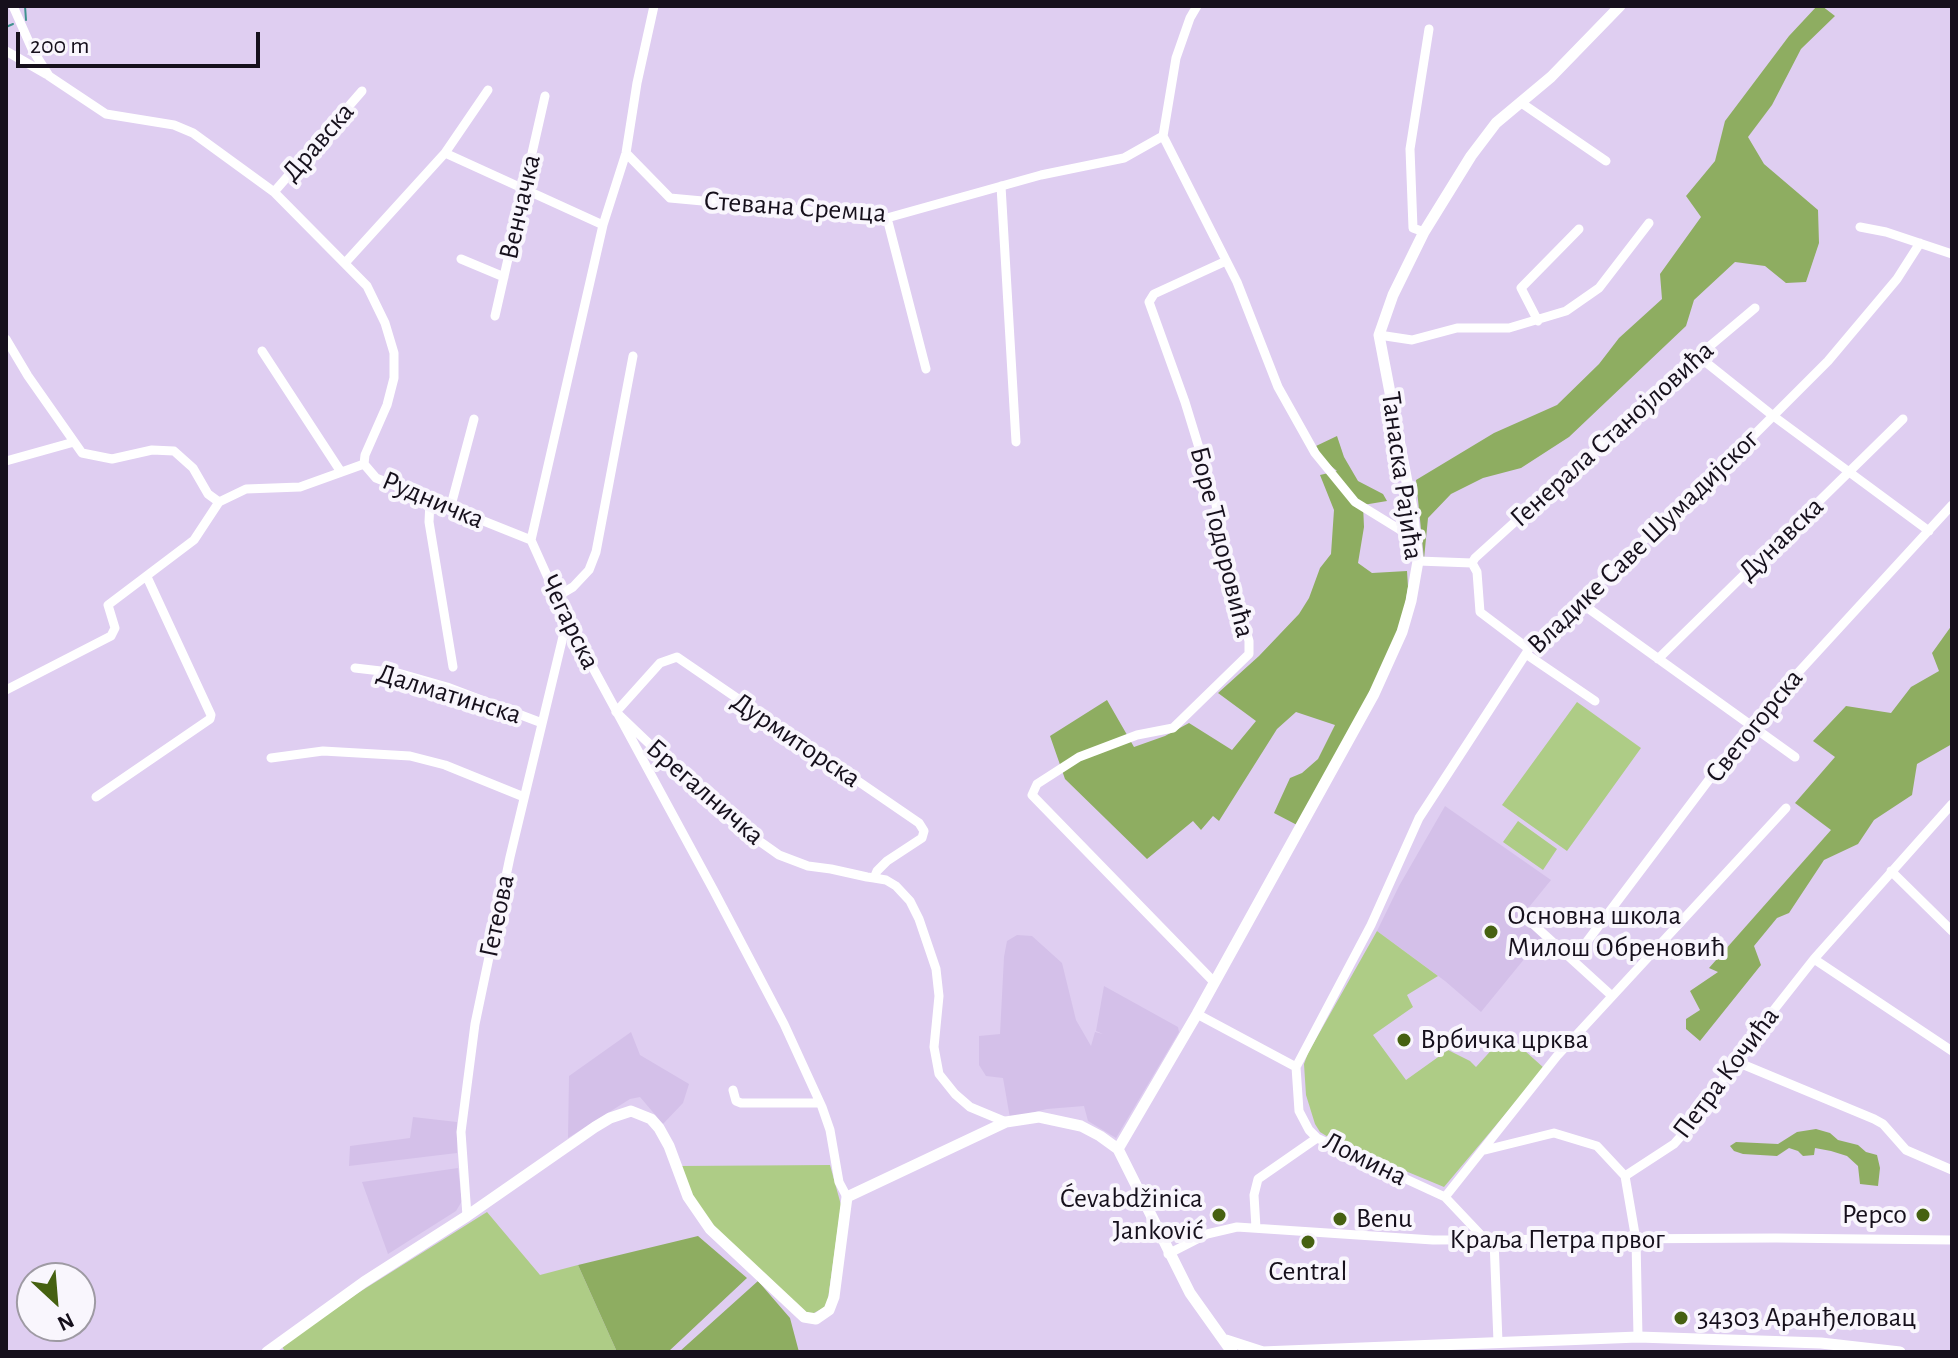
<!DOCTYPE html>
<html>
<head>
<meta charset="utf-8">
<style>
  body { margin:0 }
  #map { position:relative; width:1958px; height:1358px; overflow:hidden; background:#dfcef1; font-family:"Alegreya Sans",sans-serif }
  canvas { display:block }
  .frame { position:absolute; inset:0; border:8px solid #16101c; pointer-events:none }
  .north { position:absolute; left:16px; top:1262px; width:80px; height:80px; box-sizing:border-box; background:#f9f6fd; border:2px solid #9e9aa3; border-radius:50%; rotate:154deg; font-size:22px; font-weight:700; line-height:32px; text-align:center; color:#16101c }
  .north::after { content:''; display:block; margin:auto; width:28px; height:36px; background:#466111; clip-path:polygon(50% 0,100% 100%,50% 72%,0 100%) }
  .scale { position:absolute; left:16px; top:32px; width:244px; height:36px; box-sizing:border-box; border:4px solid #16101c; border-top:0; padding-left:10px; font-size:24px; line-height:28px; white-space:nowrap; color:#16101c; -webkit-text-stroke:6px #f9f6fd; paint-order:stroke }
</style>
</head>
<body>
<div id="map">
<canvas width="1958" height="1358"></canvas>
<div class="frame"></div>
<div class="north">N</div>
<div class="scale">200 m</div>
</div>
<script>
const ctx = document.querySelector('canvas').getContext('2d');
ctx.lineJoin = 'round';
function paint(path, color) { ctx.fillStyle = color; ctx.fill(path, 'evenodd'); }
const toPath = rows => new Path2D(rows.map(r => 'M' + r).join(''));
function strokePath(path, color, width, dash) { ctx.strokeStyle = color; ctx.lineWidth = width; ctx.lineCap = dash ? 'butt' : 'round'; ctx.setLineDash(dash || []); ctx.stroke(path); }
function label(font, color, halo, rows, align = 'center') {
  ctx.font = font + ' "Alegreya Sans",sans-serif'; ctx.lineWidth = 8; ctx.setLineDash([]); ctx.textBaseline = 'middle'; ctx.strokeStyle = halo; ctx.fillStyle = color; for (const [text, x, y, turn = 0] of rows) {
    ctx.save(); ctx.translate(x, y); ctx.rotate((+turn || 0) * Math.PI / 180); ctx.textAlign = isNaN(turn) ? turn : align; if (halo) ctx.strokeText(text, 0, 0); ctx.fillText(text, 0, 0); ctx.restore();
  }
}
paint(toPath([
  [1445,806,1551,880,1521,917,1543,936,1481,1012,1445,981,1377,931,1399,886],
  [1017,935,1032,936,1062,963,1076,1020,1091,1046,1095,1032,1103,1034,1096,1031,1104,986,1178,1027,1179,1032,1116,1138,1088,1121,1084,1106,1047,1109,1010,1118,1003,1078,986,1076,979,1065,979,1036,1000,1034,1004,957,1007,941],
  [631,1032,640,1055,689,1084,683,1103,663,1124,640,1097,630,1099,568,1138,569,1076],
  [413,1117,457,1122,457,1153,349,1166,350,1146,410,1138],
  [458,1168,462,1201,456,1211,388,1254,362,1182]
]), '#d4c0e9');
paint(toPath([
  [1577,702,1641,748,1567,851,1502,805],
  [1518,821,1557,849,1543,870,1503,842],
  [1377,931,1438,976,1407,995,1413,1007,1373,1035,1406,1080,1448,1050,1470,1061,1476,1067,1506,1034,1544,1068,1444,1187,1338,1143,1320,1132,1315,1124,1306,1095,1304,1064,1308,1053],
  [830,1165,841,1205,827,1306,810,1315,800,1310,712,1227,694,1199,680,1166],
  [487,1212,540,1275,578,1265,617,1352,285,1352,282,1346,358,1293]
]), '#aecc86');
paint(toPath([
  [1817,6,1822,6,1835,16,1801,49,1772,105,1748,137,1764,164,1818,210,1819,243,1806,282,1786,283,1765,266,1735,262,1694,300,1686,326,1569,437,1521,468,1483,478,1451,494,1428,518,1424,559,1416,480,1494,433,1557,405,1599,364,1619,338,1662,299,1660,274,1701,217,1686,196,1715,161,1725,121,1789,36],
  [1337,436,1344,457,1358,481,1383,494,1387,501,1363,505,1364,527,1358,563,1372,573,1407,571,1408,587,1401,630,1378,684,1297,825,1274,813,1290,778,1302,773,1318,759,1335,725,1296,712,1277,729,1219,821,1213,816,1201,830,1193,821,1147,859,1065,779,1050,736,1107,700,1134,747,1165,736,1189,723,1232,750,1256,721,1218,693,1259,656,1299,614,1309,598,1320,568,1331,554,1334,510,1320,475,1337,471,1324,460,1316,446],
  [1952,625,1952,744,1917,764,1912,795,1874,820,1858,844,1824,860,1789,913,1777,918,1754,946,1761,965,1700,1041,1686,1029,1686,1019,1700,1010,1690,991,1718,972,1709,968,1831,830,1795,803,1835,757,1813,741,1846,706,1891,713,1911,687,1939,671,1932,653],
  [1816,1129,1830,1133,1838,1140,1858,1145,1866,1152,1877,1155,1880,1168,1878,1186,1860,1184,1858,1166,1847,1156,1831,1151,1815,1148,1814,1155,1803,1156,1798,1151,1789,1148,1777,1156,1743,1154,1734,1151,1730,1146,1736,1142,1778,1144,1797,1132],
  [698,1236,747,1278,668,1352,617,1352,578,1265],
  [758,1281,790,1318,799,1352,679,1352]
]), '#8ead61');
strokePath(toPath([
  [25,6,26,20],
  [6,27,13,24]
]), '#3f928e', 2);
strokePath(toPath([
  [13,6,32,49,49,76,106,114,174,125,193,133,274,192,367,286,385,323,394,353,394,378,387,405,365,455,364,464],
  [654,6,637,83,626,153,603,225,531,540,567,620,714,891,784,1024,822,1107,830,1130,839,1182,847,1197],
  [1197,6,1190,18,1176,58,1163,136,1237,282,1278,387,1315,453,1355,502,1415,539],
  [6,51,46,74],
  [1520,102,1606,161],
  [445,153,603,225],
  [626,153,670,198,887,218,1041,175,1124,158,1163,136],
  [1001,186,1016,442],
  [274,192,362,91],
  [887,218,926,369],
  [1860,227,1886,232,1952,254],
  [1424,232,1413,228,1410,149,1429,29],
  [461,259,504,277],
  [345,263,445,153,488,90],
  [495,316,545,96],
  [1538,321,1521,288,1579,229],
  [1379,335,1412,340,1457,328,1509,328,1566,311,1599,288,1649,223],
  [6,339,28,376,82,453,112,459,152,450,174,451,193,468,208,494,219,502],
  [262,351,341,472],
  [1698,356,1772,415,1929,531],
  [6,461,74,442],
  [364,464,376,478,531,540],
  [430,501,429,522,453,667],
  [450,509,474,419],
  [1418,561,1472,563,1477,572,1480,612,1529,649],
  [1472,563,1475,558,1698,356,1755,308],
  [556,597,573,587,589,570,596,552,633,356],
  [1578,601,1795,757],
  [1526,654,1595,701],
  [1658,659,1903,419],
  [355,668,398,673,447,687,542,723],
  [6,690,111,636,115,628,108,605,194,540,219,502,246,489,300,487,364,464],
  [271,758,323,751,410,756,445,765,524,797],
  [96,797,210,719,211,715,147,577],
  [1891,871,1952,931],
  [874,878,877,871,887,861,922,838,924,831,919,823,677,657,660,663,616,712,728,819,779,855,808,866,831,869,867,877,874,878,886,880,896,886,910,901,919,919,936,969,939,996,934,1047,939,1074,955,1094,970,1107,1006,1122],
  [1523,915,1612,996],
  [1814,959,1952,1051],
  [1573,960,1751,724,1952,505],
  [1214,982,1032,795,1037,784,1079,757,1137,735,1173,728,1249,654,1249,641,1236,596,1215,500,1185,402,1149,302,1154,294,1226,261],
  [1197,1014,1296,1067,1299,1111,1309,1130,1317,1138,1445,1197,1480,1234,1482,1240],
  [1737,1062,1874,1119,1883,1124,1906,1150,1952,1170],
  [1296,1067,1371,925,1419,818,1529,649,1741,448,1828,361,1897,279,1920,243],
  [733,1090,736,1101,741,1103,820,1103],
  [1485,1150,1554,1133,1597,1146,1625,1176],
  [1445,1197,1557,1056,1786,808],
  [467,1216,461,1132,475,1024,510,857,567,620],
  [1256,1228,1254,1195,1258,1179,1317,1138],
  [1494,1240,1498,1342],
  [1168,1254,1207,1234,1237,1227,1433,1240,1776,1238,1952,1240],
  [1638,1337,1636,1240,1625,1176,1674,1144,1691,1125,1758,1030,1814,959,1952,804]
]), '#fff', 9);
strokePath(toPath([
  [1118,1149,1197,1014,1374,694,1402,632,1411,601,1418,561,1412,508,1379,335,1393,295,1424,232,1471,156,1496,123,1551,77,1620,6],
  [1226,1340,1263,1352],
  [267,1352,364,1282,467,1216,595,1127,610,1118,631,1111,651,1119,659,1128,669,1146,688,1197,710,1229,804,1317,816,1319,829,1310,834,1297,847,1197,1006,1122,1039,1117,1081,1126,1100,1136,1118,1149,1190,1293,1232,1352],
  [1262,1352,1638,1337,1821,1343,1900,1352]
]), '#fff', 11);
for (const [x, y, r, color] of [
  [1491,932,8,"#466111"],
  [1404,1040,8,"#466111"],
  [1219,1215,8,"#466111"],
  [1923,1215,8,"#466111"],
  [1340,1219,8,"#466111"],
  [1308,1242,8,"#466111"],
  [1681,1318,8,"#466111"]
]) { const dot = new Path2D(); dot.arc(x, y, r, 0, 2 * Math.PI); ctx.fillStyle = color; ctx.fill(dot); strokePath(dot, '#f9f6fd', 3); }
label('28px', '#16101c', '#f9f6fd', [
  ["Дравска",318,142,-49],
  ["Венчачка",520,207,-77],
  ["Стевана Сремца",795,207,4],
  ["Генерала Станојловића",1612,434,-42],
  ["Танаска Рајића",1402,476,82],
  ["Рудничка",433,500,23],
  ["Дунавска",1781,539,-44],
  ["Боре Тодоровића",1222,542,76],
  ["Владике Саве Шумадијског",1643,542,-44],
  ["Чегарска",570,622,64],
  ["Далматинска",449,694,17],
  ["Светогорска",1754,726,-51],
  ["Дурмиторска",796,740,34],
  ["Брегалничка",705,792,41],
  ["Гетеова",497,916,-78],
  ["Петра Кочића",1726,1073,-53],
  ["Ломина",1365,1159,26],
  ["Краља Петра првог",1557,1240]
]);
label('28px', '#16101c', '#f9f6fd', [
  ["Основна школа",1507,916],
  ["Милош Обреновић",1507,948],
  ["Врбичка црква",1420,1040],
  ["Ćevabdžinica",1203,1199,"right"],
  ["Janković",1203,1231,"right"],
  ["Pepco",1907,1215,"right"],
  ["Benu",1356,1219],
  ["Central",1308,1272,"center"],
  ["34303 Аранђеловац",1697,1318]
], 'left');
</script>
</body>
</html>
